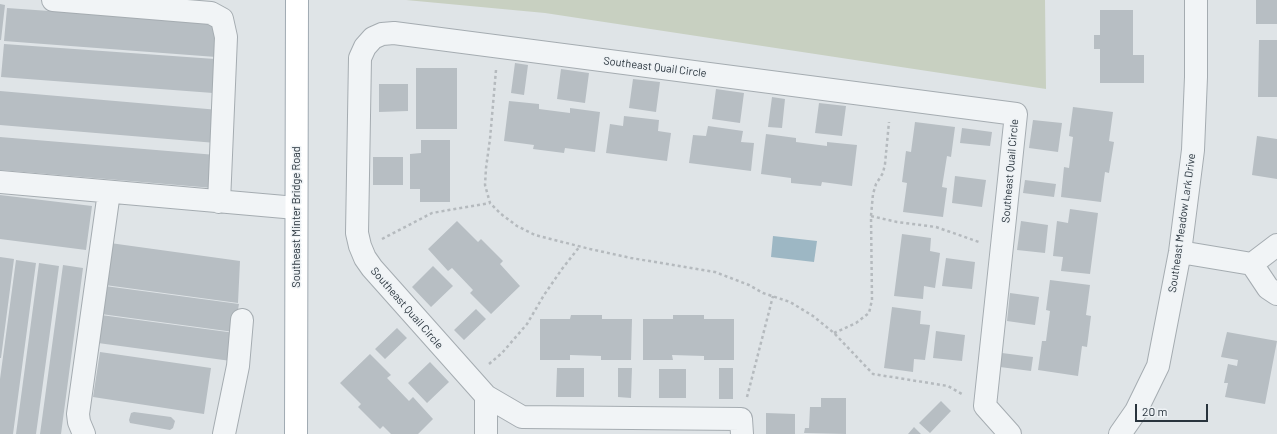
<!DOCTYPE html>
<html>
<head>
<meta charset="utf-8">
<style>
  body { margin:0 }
  #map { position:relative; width:1277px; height:434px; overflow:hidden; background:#dfe4e7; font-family:Barlow,sans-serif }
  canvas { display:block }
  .scale { position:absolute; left:1135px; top:404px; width:73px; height:18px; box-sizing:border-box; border:2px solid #29343d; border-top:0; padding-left:5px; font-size:12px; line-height:14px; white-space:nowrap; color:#29343d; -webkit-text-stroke:3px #eef2f5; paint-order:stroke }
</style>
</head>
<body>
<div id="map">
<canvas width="1277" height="434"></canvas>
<div class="scale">20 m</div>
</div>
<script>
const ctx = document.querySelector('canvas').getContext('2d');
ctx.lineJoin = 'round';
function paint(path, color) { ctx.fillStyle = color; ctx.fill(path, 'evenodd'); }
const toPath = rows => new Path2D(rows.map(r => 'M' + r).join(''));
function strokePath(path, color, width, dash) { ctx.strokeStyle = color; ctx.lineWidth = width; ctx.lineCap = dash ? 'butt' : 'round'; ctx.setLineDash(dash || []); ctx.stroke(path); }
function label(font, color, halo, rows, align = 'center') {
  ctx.font = font + ' Barlow,sans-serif'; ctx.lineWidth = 3; ctx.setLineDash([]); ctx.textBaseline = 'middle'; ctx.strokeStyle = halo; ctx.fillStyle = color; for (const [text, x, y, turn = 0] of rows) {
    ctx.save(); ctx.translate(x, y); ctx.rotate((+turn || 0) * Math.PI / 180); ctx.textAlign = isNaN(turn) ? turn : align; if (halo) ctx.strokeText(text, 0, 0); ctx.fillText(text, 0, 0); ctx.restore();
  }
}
paint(toPath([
  [406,0,1045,0,1046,89,545,13]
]), '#c8d0c1');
paint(toPath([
  [773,236,817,241,814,262,771,257]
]), '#9db7c4');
paint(toPath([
  [1256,0,1277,0,1277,24,1256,24],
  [0,4,5,5,1,40,0,40],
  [7,8,218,23,216,57,4,41],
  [1100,10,1133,10,1133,55,1144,55,1144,83,1100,83,1100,49,1094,49,1094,35,1100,35],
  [1259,40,1277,40,1277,97,1258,97],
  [4,44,215,59,213,93,1,77],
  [515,63,528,65,524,95,511,93],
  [416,68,457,68,457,129,416,129],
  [561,69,589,73,585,103,557,99],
  [633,79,660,82,656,112,629,108],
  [379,84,408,84,408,111,379,112],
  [716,89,744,93,740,123,712,119],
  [0,91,219,110,216,143,0,125],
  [772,97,785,99,782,128,768,127],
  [509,101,539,104,539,109,570,113,570,108,600,112,595,152,565,148,564,153,533,149,534,145,504,141],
  [819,103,846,106,842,136,815,133],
  [1073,107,1113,112,1109,141,1114,142,1109,173,1105,172,1101,202,1061,197,1064,167,1069,168,1073,137,1069,136],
  [624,116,659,120,658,131,671,133,667,161,606,153,610,124,623,126],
  [1033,120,1062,123,1058,152,1029,148],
  [915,122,955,127,951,157,947,156,942,187,947,188,943,217,903,212,907,183,902,182,906,151,911,152],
  [708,126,743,131,741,142,754,143,751,171,689,163,693,135,706,136],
  [962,128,992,132,990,146,960,143],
  [766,134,796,138,796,142,827,146,827,142,857,145,852,186,822,182,821,186,791,183,791,178,761,174],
  [1257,136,1277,139,1277,179,1252,175],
  [0,137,216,155,213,188,0,170],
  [421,140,450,140,450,202,420,202,420,189,410,189,410,154,421,153],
  [373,157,403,157,403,185,373,185],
  [955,176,986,180,982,207,952,203],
  [1025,180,1056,184,1054,197,1023,193],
  [0,195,92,206,86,250,0,239],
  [1070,209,1098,213,1090,274,1061,271,1063,257,1053,256,1057,221,1068,223],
  [457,221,478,242,481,239,503,261,500,264,520,286,491,314,470,293,473,290,452,268,448,271,428,249],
  [1021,221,1048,225,1045,253,1017,250],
  [902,234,931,238,930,251,940,253,935,288,924,286,923,299,894,296],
  [110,243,240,261,238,303,105,285],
  [0,257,14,259,1,358,0,358],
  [946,258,975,262,972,289,942,286],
  [16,260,36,263,13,434,0,434,0,379],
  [39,263,59,266,36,434,16,434],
  [63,265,83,268,61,434,40,434],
  [433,266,453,286,431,307,412,287],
  [1050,280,1090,285,1086,315,1091,316,1087,347,1082,346,1078,376,1038,370,1042,341,1046,341,1050,311,1046,310],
  [105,286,239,304,234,332,101,314],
  [1010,293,1039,297,1035,325,1007,321],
  [892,307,921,311,920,324,930,325,925,360,914,359,913,372,884,368],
  [476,309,486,319,464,340,454,330],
  [101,315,235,333,231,361,98,343],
  [571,315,602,315,602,319,632,319,631,360,601,360,601,356,570,355,570,360,540,360,540,319,570,319],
  [673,315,704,315,704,319,734,319,734,360,704,360,704,356,672,355,673,360,643,360,643,319,673,319],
  [397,328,407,338,385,359,375,349],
  [936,331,965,335,962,361,933,358],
  [1227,332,1277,341,1265,404,1225,397,1228,383,1224,383,1228,364,1237,366,1238,360,1221,357],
  [100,352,211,368,204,414,93,397],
  [1002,353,1033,357,1031,371,1000,367],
  [370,354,391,375,387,378,409,401,413,397,433,419,418,434,391,434,383,426,380,429,358,407,361,404,340,383],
  [430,362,449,382,427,403,408,383],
  [557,368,584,368,584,397,556,397],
  [618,368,632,368,631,398,618,397],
  [719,368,733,368,733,399,719,399],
  [659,369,686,369,686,398,659,398],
  [821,398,846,398,846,434,804,433,805,428,809,428,810,407,821,407],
  [941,401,951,411,930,433,919,423],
  [134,412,171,417,175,421,173,428,170,430,130,423,129,420,131,413],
  [766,413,795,414,795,434,766,434],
  [914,427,921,434,908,434]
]), '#b7bec3');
const minor = toPath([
  [53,0,211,13,222,19,226,37,219,202],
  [0,182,296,208],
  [1180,252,1252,264,1277,245],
  [1252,264,1268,288,1277,294],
  [486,396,522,417,741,419,742,434],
  [84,434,79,422,78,414,109,192],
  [224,434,238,366,242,320],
  [486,434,486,396,372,268,365,258,360,246,357,233,360,58,365,47,373,38,382,34,394,33,1016,114,985,406,1010,434],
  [1120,434,1136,411,1158,366,1180,252,1193,150,1196,77,1196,0]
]);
const major = toPath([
  [296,434,297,0]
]);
strokePath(minor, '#a5acb1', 24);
strokePath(major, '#a0aab2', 24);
strokePath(toPath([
  [496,70,490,139,486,168,485,185,490,203,501,214,517,226,535,235,590,249,631,258,715,272,749,285,763,293,790,302,813,316,834,333,873,374,948,386,962,394],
  [871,216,897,222,936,227,979,242],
  [382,239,432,213,490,203],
  [834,333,856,323,869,313,872,300,871,216,873,194,876,184,883,173,885,164,889,122],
  [489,364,502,353,527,324,544,295,562,269,580,246],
  [747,397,773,296]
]), '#b5babe', 2.5, [3, 3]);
strokePath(minor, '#f1f4f6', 22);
strokePath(major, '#fff', 22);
label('11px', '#29343d', '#eef2f5', [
  ["Southeast Quail Circle",655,67,7],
  ["Southeast Quail Circle",1010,171,-85],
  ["Southeast Minter Bridge Road",296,217,-90],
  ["Southeast Meadow Lark Drive",1182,223,-82],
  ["Southeast Quail Circle",407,308,49]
]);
</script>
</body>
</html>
